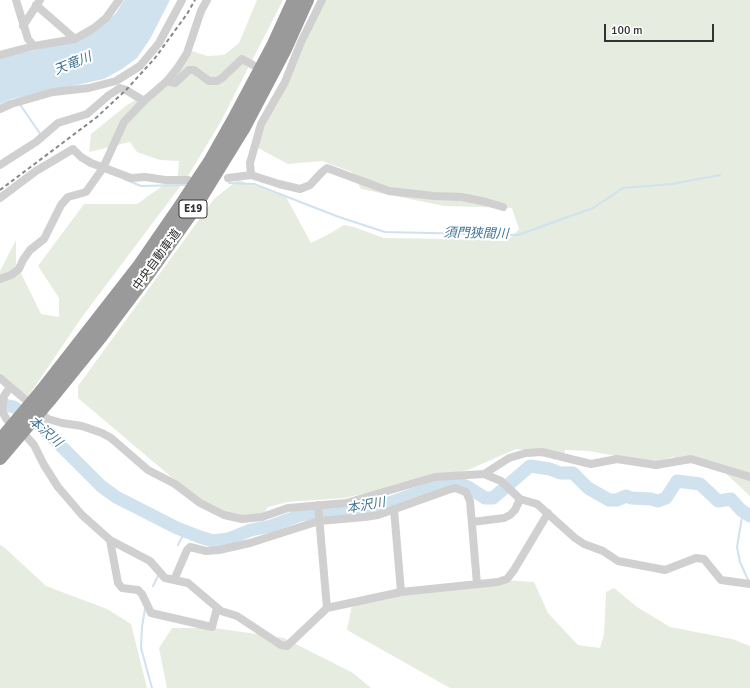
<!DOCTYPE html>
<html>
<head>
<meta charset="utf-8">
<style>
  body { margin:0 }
  #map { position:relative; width:750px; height:688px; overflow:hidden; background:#fff; font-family:Signika,sans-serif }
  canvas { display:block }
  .scale { position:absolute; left:604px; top:24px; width:110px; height:18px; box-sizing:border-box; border:2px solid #333; border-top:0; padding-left:5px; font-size:12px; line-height:14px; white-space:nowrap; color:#333; -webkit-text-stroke:3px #fff; paint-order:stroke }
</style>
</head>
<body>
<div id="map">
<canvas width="750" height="688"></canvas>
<div class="scale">100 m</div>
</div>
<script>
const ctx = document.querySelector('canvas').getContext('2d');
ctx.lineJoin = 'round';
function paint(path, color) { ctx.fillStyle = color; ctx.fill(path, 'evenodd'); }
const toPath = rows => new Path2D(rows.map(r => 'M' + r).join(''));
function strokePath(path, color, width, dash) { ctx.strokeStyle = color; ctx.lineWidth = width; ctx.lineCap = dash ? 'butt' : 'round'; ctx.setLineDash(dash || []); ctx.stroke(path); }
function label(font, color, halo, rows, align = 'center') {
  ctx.font = font + ' Signika,"Noto Sans JP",sans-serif'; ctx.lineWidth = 4; ctx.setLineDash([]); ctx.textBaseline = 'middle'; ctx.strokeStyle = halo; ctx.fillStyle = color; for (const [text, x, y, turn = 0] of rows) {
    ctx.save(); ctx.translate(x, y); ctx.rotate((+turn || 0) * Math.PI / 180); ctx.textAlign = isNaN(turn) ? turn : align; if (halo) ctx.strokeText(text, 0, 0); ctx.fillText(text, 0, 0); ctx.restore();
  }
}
paint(toPath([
  [257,0,283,0,220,123,188,176,82,317,27,398,0,373,0,271,16,240,16,263,41,314,59,317,59,298,38,266,84,204,137,204,178,175,179,161,160,160,137,152,130,142,89,152,91,134,127,105,157,88,186,49,207,56,224,55,239,43],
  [321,0,750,0,750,496,721,469,672,457,654,463,589,451,565,450,564,456,516,449,468,470,448,475,344,498,288,502,268,507,261,518,241,520,202,503,78,398,78,386,214,199,238,180,286,197,311,243,329,234,344,225,354,227,384,238,447,239,507,241,519,229,512,208,444,206,361,189,352,172,322,161,288,164,258,148,262,128],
  [0,545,4,547,46,586,107,609,131,624,147,688,0,688],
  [503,580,534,582,548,613,578,645,600,648,604,634,606,592,614,588,637,607,670,627,732,639,750,646,750,688,450,688,347,630,352,605,391,594],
  [172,628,214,628,284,638,353,673,371,688,167,688,159,648]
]), '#e6ecdf');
paint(toPath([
  [124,0,170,0,150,39,137,58,122,69,104,79,12,99,0,104,0,58,48,47,99,28,116,13]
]), '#cfe2ee');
strokePath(toPath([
  [19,103,41,135],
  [124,179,141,186,185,185],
  [229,183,254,184,339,217,385,232,518,235,593,208,623,188,672,184,720,175],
  [741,510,742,517,737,547,740,562,749,582],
  [178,545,185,531],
  [153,586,158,576],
  [145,609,142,627,141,648,152,688]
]), '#cfe2ee', 2);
strokePath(toPath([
  [0,404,14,407,40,425,101,486,116,497,177,528,200,537,213,541,228,539,251,530,271,526,301,515,313,513,355,511,378,507,446,483,458,483,468,487,485,498,493,498,530,466,550,469,560,473,573,473,588,488,609,500,617,500,626,496,631,498,651,499,658,501,666,498,677,481,700,484,718,501,731,499,741,510,750,516]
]), '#cfe2ee', 13);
strokePath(toPath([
  [16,0,28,39,34,46,75,39,94,28,106,18,119,0],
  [36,5,75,39],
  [23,26,40,0],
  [0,55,34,46],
  [167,81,175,83,189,70,194,70,209,81,217,81,222,78,242,59,253,65],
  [0,109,11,104,53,92,89,88,116,81,140,66,159,43,182,0],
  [0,165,36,142,58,123,87,114,109,95,120,88,126,90,144,101],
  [251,175,250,163,261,124,285,82,301,42,322,0],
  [228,178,251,175,279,184,300,189,310,185,322,172,327,168,389,191,434,196,462,197,486,202,503,207],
  [0,198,36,171,73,149,81,157,91,163,131,178,145,177,165,180,188,180],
  [0,279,11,275,19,269,23,260,30,250,44,239,61,205,68,197,86,192,103,168,124,122,144,101,167,81,177,69,187,53,201,11,207,0],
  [0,378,48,419,62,423,82,426,102,433,111,438,148,470,175,484,200,503,224,515,242,519,262,517,288,508,346,503,435,477,484,474,501,481,520,499,537,504,575,538,584,544,603,551,618,561,665,570,696,558,704,559,721,580,750,584],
  [10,387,4,396,2,411,7,420,17,426,34,445,44,465,58,487,82,515,110,540,150,561,165,578,188,583,221,611,237,616,281,645,287,646,327,608,401,592,498,582,507,579,514,570,548,513],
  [484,474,509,458,526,453,542,452,591,464,617,459,656,465,691,459,750,477],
  [318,505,327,608],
  [394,509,401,592],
  [472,522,504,518,510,515,515,510,520,499],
  [110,540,118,583,122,588,138,590,142,594,151,613,212,627,217,608],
  [174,580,187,550,190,547,206,551,219,550,250,543,319,521,365,517,378,515,448,490,455,488,466,492,470,501,477,584]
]), '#d0d0d0', 8);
strokePath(toPath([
  [41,392,140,265,180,207,211,160,233,121,274,44,294,0],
  [50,399,101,336,150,271,191,213,244,127,285,49,307,0]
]), '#9a9a9a', 14);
strokePath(toPath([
  [0,190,97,117,126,90,155,58,187,14,195,0]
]), '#888', 2, [4, 3]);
strokePath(toPath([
  [0,441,41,392],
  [0,458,50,399]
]), '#9a9a9a', 14);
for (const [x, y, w] of [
  [193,209,28]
]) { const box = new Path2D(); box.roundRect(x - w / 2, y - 9, w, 18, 3); ctx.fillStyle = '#fff'; ctx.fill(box); strokePath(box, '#333', 1); }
label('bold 11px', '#333', null, [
  ["E19",193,209]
]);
label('12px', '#333', '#fff', [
  ["中央自動車道",157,260,-54]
]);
label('italic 13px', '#3f7597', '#fff', [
  ["天竜川",73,64,-22],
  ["須門狭間川",476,234,1],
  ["本沢川",45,432,41],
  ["本沢川",366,506,-10]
]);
</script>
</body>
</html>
